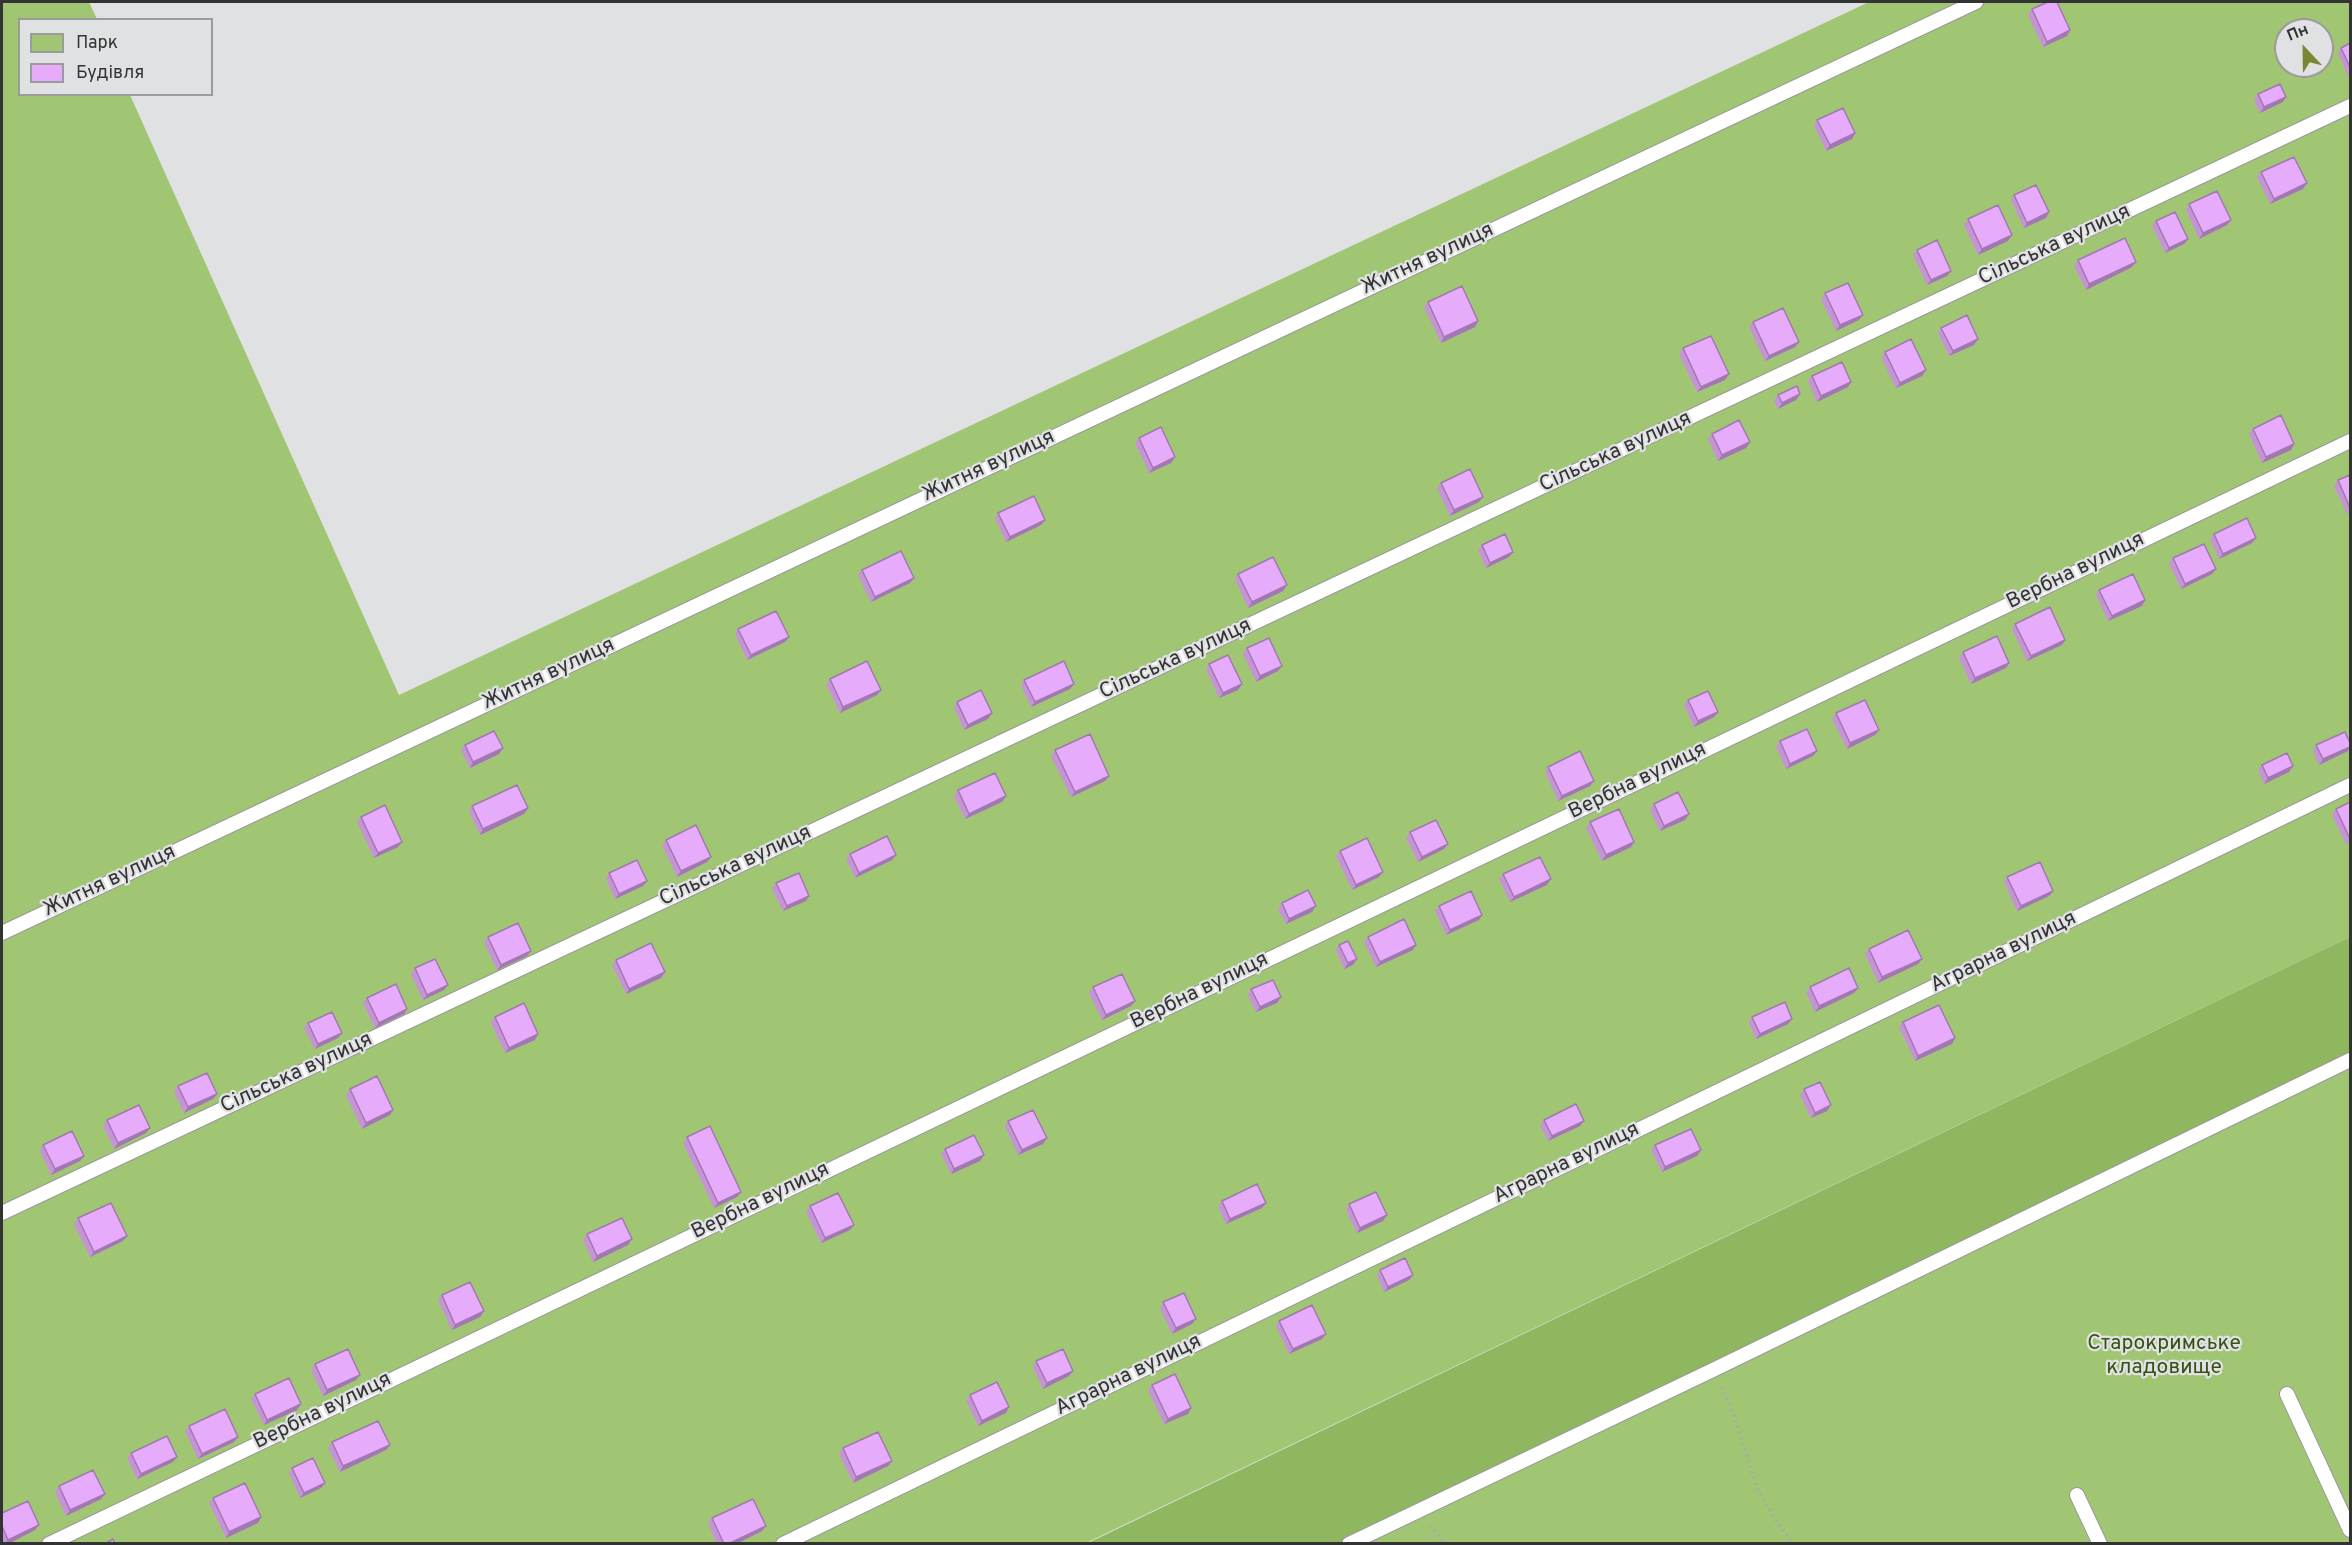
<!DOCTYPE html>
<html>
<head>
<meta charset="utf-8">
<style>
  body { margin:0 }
  #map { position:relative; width:2352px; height:1545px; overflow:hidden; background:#e0e1e2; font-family:Overpass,sans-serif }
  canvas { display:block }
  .frame { position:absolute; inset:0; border:3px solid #333334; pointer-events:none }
  .legend { position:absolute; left:18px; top:18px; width:195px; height:78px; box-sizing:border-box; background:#e0e1e2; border:2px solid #9b9b9c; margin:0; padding:8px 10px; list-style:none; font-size:18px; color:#333334 }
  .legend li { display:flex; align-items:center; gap:12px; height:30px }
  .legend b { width:30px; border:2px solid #9b9b9c }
  .north { position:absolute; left:2274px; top:18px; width:60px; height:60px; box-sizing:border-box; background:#e0e1e2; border:2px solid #9b9b9c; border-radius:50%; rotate:338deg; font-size:16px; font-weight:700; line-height:24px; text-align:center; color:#333334 }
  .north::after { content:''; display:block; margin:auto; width:21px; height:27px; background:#798735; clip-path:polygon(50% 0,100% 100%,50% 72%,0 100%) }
</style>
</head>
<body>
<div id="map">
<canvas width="2352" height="1545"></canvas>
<div class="frame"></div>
<ul class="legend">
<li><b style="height:16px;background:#a0c674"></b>Парк</li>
<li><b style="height:16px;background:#e6abfa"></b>Будівля</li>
</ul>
<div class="north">Пн</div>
</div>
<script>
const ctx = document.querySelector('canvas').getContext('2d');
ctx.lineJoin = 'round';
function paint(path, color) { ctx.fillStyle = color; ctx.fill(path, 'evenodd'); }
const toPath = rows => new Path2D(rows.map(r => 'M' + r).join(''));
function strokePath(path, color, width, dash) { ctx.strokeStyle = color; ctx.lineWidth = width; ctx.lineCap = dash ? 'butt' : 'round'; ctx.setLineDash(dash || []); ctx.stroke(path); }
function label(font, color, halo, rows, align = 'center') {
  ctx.font = font + ' Overpass,sans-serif'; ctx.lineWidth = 4.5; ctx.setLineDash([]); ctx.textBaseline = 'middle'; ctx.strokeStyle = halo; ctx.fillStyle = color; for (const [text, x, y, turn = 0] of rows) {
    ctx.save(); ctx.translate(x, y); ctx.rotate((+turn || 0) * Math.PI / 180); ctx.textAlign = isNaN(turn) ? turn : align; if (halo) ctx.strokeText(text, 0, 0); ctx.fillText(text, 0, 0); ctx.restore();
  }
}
paint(toPath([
  [2,2,89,2,97,19,20,20,20,94,130,95,399,695,1869,2,2350,2,2350,937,1086,1543,2,1544],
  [2286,30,2322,30,2322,66,2286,66],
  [2350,1060,2350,1543,1349,1544]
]), '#a0c674');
paint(toPath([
  [2350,937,2350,1060,1349,1543,1086,1544]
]), '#8fb75f');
const service = toPath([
  [2,933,1976,2],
  [2,1213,2350,106],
  [2287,1394,2350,1530],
  [2077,1495,2100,1544],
  [49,1544,2350,441],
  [783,1544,2350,785],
  [1349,1544,1715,1369,2350,1060]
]);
strokePath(service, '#99999a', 16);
strokePath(toPath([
  [1722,1387,1731,1407,1758,1490,1781,1528,1794,1544],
  [1430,1526,1445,1544]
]), '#a8a8a9', 4, [1.5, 4.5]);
strokePath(service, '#fff', 14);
paint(toPath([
  [2032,9,2070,30,2067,36,2043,47,2028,15],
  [2350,43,2350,80,2338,53,2341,48],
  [2258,94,2283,102,2260,113,2254,100],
  [1817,120,1855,133,1852,139,1826,151,1814,125],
  [2261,172,2307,183,2303,189,2270,204,2257,177],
  [2014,195,2046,218,2024,228,2011,200],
  [2189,204,2231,220,2227,225,2199,239,2186,210],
  [1968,219,2008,241,1978,255,1964,225],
  [2156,221,2188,239,2184,244,2165,253,2152,226],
  [1917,250,1951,271,1947,276,1927,285,1913,255],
  [2078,260,2132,267,2086,290,2074,266],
  [1825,293,1859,320,1836,331,1821,299],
  [1428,302,1478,321,1475,327,1441,343,1424,307],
  [1753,322,1799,342,1795,347,1765,361,1749,327],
  [1941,328,1974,345,1949,356,1938,333],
  [1683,348,1725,380,1697,392,1679,354],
  [1885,352,1922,376,1896,388,1881,357],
  [1812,376,1848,387,1817,402,1808,381],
  [1778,395,1796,400,1778,409,1774,400],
  [2253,429,2294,444,2291,450,2262,463,2249,434],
  [1712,434,1750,442,1746,448,1718,461,1708,439],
  [1139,438,1171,463,1149,473,1135,443],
  [2350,475,2350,512,2347,514,2334,486,2338,480],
  [1441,483,1483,497,1479,502,1450,516,1437,488],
  [998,513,1045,520,1041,525,1006,542,995,518],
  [2214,534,2256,538,2252,543,2219,559,2210,539],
  [1482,545,1513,552,1509,557,1486,568,1478,550],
  [2173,558,2212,574,2181,589,2169,564],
  [862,570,914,578,910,583,871,602,858,575],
  [1238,574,1287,585,1283,591,1248,608,1235,579],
  [2099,590,2145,600,2142,606,2108,621,2096,595],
  [2015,624,2065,640,2062,645,2027,661,2012,629],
  [738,629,789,637,785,642,747,660,735,634],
  [1247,648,1278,671,1256,682,1243,654],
  [1963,652,2006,668,1971,684,1959,658],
  [1209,664,1238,690,1219,698,1206,669],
  [830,679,881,690,877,695,840,713,826,684],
  [1024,680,1070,689,1031,707,1021,685],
  [1688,700,1718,712,1714,717,1694,727,1684,705],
  [957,702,988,719,964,730,954,707],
  [1836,713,1879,730,1875,735,1847,749,1832,719],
  [1780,741,1813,756,1786,769,1776,747],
  [465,745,499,754,470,768,461,750],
  [2316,745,2348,751,2319,765,2313,751],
  [1055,750,1109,776,1105,781,1071,797,1051,756],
  [2262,765,2289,772,2264,784,2258,770],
  [1548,767,1594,781,1590,786,1558,801,1545,772],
  [958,790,1002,802,965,819,954,796],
  [2350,802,2350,842,2346,844,2332,815,2336,809],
  [1654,804,1685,820,1660,831,1650,810],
  [472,806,524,814,480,835,469,811],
  [361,817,402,842,398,847,374,858,357,822],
  [1590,822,1634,842,1631,847,1602,861,1586,828],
  [1410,832,1448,844,1444,849,1418,862,1406,838],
  [666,840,707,862,677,877,662,845],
  [1340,851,1379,877,1352,890,1336,856],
  [850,854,896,855,892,860,855,878,846,859],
  [609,873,647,881,643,886,615,899,606,879],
  [1503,874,1547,885,1510,902,1499,879],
  [2007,877,2053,891,2049,896,2017,911,2004,882],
  [776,883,806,901,783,911,772,889],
  [1282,903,1312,912,1286,924,1278,909],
  [1439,906,1479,920,1446,935,1435,911],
  [488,937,527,956,497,970,484,942],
  [1368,937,1413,950,1376,967,1364,942],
  [1339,945,1353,965,1344,969,1336,950],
  [1869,949,1922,959,1918,964,1878,983,1865,954],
  [616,960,665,972,661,978,626,994,612,965],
  [415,968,444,990,423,1000,411,974],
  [1093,987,1131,1006,1102,1020,1089,993],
  [1810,987,1858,988,1854,993,1815,1012,1806,992],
  [1251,989,1281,997,1277,1003,1256,1012,1248,995],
  [367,998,407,1009,404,1014,375,1028,363,1003],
  [495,1017,535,1040,505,1053,491,1023],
  [1752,1017,1788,1024,1756,1039,1749,1023],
  [1903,1022,1955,1038,1952,1044,1915,1061,1899,1027],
  [308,1023,342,1033,338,1038,315,1049,304,1028],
  [178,1086,213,1099,184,1113,174,1092],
  [350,1089,393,1110,390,1115,362,1129,346,1095],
  [1804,1089,1827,1111,1811,1118,1800,1095],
  [107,1120,146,1133,114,1149,103,1125],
  [1544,1120,1584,1121,1580,1126,1548,1141,1540,1125],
  [1008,1121,1043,1144,1018,1155,1005,1126],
  [687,1137,741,1192,737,1197,714,1208,683,1143],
  [43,1145,84,1156,80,1161,51,1175,40,1151],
  [1655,1145,1697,1156,1662,1172,1651,1150],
  [945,1149,980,1161,951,1174,941,1154],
  [1222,1201,1266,1203,1262,1208,1226,1224,1218,1206],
  [1349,1204,1383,1221,1357,1233,1346,1210],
  [810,1206,854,1225,850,1230,821,1243,806,1212],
  [78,1218,123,1241,90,1257,74,1224],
  [587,1234,628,1245,593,1262,583,1240],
  [1380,1270,1413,1275,1409,1280,1384,1292,1377,1276],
  [442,1295,484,1311,480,1317,452,1330,438,1300],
  [1163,1302,1192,1324,1172,1334,1160,1308],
  [1279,1321,1322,1339,1289,1354,1276,1326],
  [1036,1361,1069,1376,1043,1389,1033,1367],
  [315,1364,356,1380,323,1396,311,1370],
  [1152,1385,1188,1414,1164,1424,1148,1390],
  [255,1394,297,1410,264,1425,251,1399],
  [970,1395,1006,1413,978,1426,966,1400],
  [189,1426,238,1437,234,1442,198,1459,185,1431],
  [332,1442,390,1445,386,1450,340,1472,328,1448],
  [843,1448,892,1461,888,1466,853,1483,839,1454],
  [131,1453,173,1462,137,1479,127,1458],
  [292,1468,321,1488,300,1498,289,1473],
  [59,1486,101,1499,66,1516,55,1492],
  [213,1498,261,1517,258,1523,226,1538,209,1503],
  [2,1513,35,1530,8,1544,3,1544,2,1540],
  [712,1518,762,1531,736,1544,717,1544,708,1523]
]), '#c693d7');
paint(toPath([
  [2070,30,2067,36,2043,47,2047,42],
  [2286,97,2283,102,2260,113,2264,107],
  [1855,133,1852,139,1826,151,1830,145],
  [2307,183,2303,189,2270,204,2274,199],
  [2049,212,2046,218,2024,228,2027,223],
  [2231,220,2227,225,2199,239,2203,233],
  [2012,235,2008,241,1978,255,1982,249],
  [2188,239,2184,244,2165,253,2169,248],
  [2136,262,2132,267,2086,290,2089,284],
  [1951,271,1947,276,1927,285,1931,280],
  [1863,315,1859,320,1836,331,1840,325],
  [1478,321,1475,327,1441,343,1444,337],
  [1978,339,1974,345,1949,356,1953,351],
  [1799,342,1795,347,1765,361,1769,356],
  [1926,370,1922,376,1896,388,1900,383],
  [1729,374,1725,380,1697,392,1701,387],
  [1851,382,1848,387,1817,402,1821,396],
  [1800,394,1796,400,1778,409,1782,403],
  [1750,442,1746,448,1718,461,1722,455],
  [2294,444,2291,450,2262,463,2266,457],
  [1175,457,1171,463,1149,473,1153,468],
  [1483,497,1479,502,1450,516,1454,510],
  [1045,520,1041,525,1006,542,1010,537],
  [2256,538,2252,543,2219,559,2223,554],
  [1513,552,1509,557,1486,568,1490,563],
  [2216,569,2212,574,2181,589,2185,584],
  [914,578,910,583,871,602,875,597],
  [1287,585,1283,591,1248,608,1252,602],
  [2145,600,2142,606,2108,621,2112,616],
  [789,637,785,642,747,660,751,655],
  [2065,640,2062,645,2027,661,2031,656],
  [2009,663,2006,668,1971,684,1975,678],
  [1282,666,1278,671,1256,682,1260,676],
  [1074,684,1070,689,1031,707,1035,702],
  [1242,684,1238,690,1219,698,1223,693],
  [881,690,877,695,840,713,843,707],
  [1718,712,1714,717,1694,727,1698,721],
  [992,713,988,719,964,730,968,725],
  [1879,730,1875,735,1847,749,1850,743],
  [2350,747,2348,751,2319,765,2323,759],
  [503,748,499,754,470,768,473,762],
  [1817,751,1813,756,1786,769,1790,764],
  [2293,766,2289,772,2264,784,2268,778],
  [1109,776,1105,781,1071,797,1075,792],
  [1594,781,1590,786,1558,801,1562,796],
  [1006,796,1002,802,965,819,969,814],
  [528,808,524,814,480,835,483,829],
  [1689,814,1685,820,1660,831,1664,826],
  [402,842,398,847,374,858,378,853],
  [1634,842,1631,847,1602,861,1606,855],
  [1448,844,1444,849,1418,862,1422,857],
  [896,855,892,860,855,878,859,873],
  [711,857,707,862,677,877,681,871],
  [1383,872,1379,877,1352,890,1356,885],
  [1551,879,1547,885,1510,902,1514,897],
  [647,881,643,886,615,899,619,894],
  [2053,891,2049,896,2017,911,2021,906],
  [809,896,806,901,783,911,787,906],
  [1316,906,1312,912,1286,924,1289,919],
  [1482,915,1479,920,1446,935,1450,930],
  [1416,945,1413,950,1376,967,1380,962],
  [531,951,527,956,497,970,501,965],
  [1357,959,1353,965,1344,969,1348,963],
  [1922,959,1918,964,1878,983,1882,977],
  [665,972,661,978,626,994,629,989],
  [448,985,444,990,423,1000,427,995],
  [1858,988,1854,993,1815,1012,1819,1006],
  [1281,997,1277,1003,1256,1012,1260,1007],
  [1135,1001,1131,1006,1102,1020,1106,1015],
  [407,1009,404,1014,375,1028,379,1023],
  [1792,1019,1788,1024,1756,1039,1760,1034],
  [342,1033,338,1038,315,1049,318,1044],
  [538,1034,535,1040,505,1053,509,1048],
  [1955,1038,1952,1044,1915,1061,1918,1056],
  [217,1094,213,1099,184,1113,188,1107],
  [1831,1105,1827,1111,1811,1118,1815,1113],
  [393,1110,390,1115,362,1129,366,1123],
  [1584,1121,1580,1126,1548,1141,1552,1136],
  [150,1128,146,1133,114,1149,118,1143],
  [1047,1138,1043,1144,1018,1155,1022,1150],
  [1701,1150,1697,1156,1662,1172,1665,1167],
  [984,1155,980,1161,951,1174,954,1169],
  [84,1156,80,1161,51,1175,55,1169],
  [741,1192,737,1197,714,1208,718,1203],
  [1266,1203,1262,1208,1226,1224,1230,1219],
  [1387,1215,1383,1221,1357,1233,1360,1228],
  [854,1225,850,1230,821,1243,825,1238],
  [127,1236,123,1241,90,1257,94,1252],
  [632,1239,628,1245,593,1262,597,1256],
  [1413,1275,1409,1280,1384,1292,1388,1287],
  [484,1311,480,1317,452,1330,455,1325],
  [1196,1319,1192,1324,1172,1334,1176,1328],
  [1326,1334,1322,1339,1289,1354,1293,1349],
  [1073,1371,1069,1376,1043,1389,1047,1383],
  [360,1375,356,1380,323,1396,327,1390],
  [301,1404,297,1410,264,1425,267,1420],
  [1009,1407,1006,1413,978,1426,982,1421],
  [1191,1408,1188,1414,1164,1424,1168,1419],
  [238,1437,234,1442,198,1459,202,1454],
  [390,1445,386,1450,340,1472,343,1466],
  [177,1457,173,1462,137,1479,141,1474],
  [892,1461,888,1466,853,1483,856,1477],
  [325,1483,321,1488,300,1498,304,1493],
  [105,1494,101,1499,66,1516,70,1510],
  [261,1517,258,1523,226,1538,229,1532],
  [39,1525,35,1530,8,1544,5,1544,8,1540],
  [766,1526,762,1531,736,1544,728,1544]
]), '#a178af');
const building = toPath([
  [2048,2,2057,2,2070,30,2047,42,2032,9,2048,2],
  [2350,43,2350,67,2341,48,2350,43],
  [2280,84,2286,97,2264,107,2258,94,2280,84],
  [1843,108,1855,133,1830,145,1817,120,1843,108],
  [2294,157,2307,183,2274,199,2261,172,2294,157],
  [2036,185,2049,212,2027,223,2014,195,2036,185],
  [2217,191,2231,220,2203,233,2189,204,2217,191],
  [1998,205,2012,235,1982,249,1968,219,1998,205],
  [2175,212,2188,239,2169,248,2156,221,2175,212],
  [2125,238,2136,262,2089,284,2078,260,2125,238],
  [1937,240,1951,271,1931,280,1917,250,1937,240],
  [1848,283,1863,315,1840,325,1825,293,1848,283],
  [1462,286,1478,321,1444,337,1428,302,1462,286],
  [1783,308,1799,342,1769,356,1753,322,1783,308],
  [1967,315,1978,339,1953,351,1941,328,1967,315],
  [1711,336,1729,374,1701,387,1683,348,1711,336],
  [1911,339,1926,370,1900,383,1885,352,1911,339],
  [1842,362,1851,382,1821,396,1812,376,1842,362],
  [1797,386,1800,394,1782,403,1778,395,1797,386],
  [2281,415,2294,444,2266,457,2253,429,2281,415],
  [1739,420,1750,442,1722,455,1712,434,1739,420],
  [1161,427,1175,457,1153,468,1139,438,1161,427],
  [1470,469,1483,497,1454,510,1441,483,1470,469],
  [2350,475,2350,508,2338,480,2350,475],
  [1034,496,1045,520,1010,537,998,513,1034,496],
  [2247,518,2256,538,2223,554,2214,534,2247,518],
  [1505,534,1513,552,1490,563,1482,545,1505,534],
  [2204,544,2216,569,2185,584,2173,558,2204,544],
  [901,551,914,578,875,597,862,570,901,551],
  [1273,557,1287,585,1252,602,1238,574,1273,557],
  [2133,574,2145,600,2112,616,2099,590,2133,574],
  [2050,607,2065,640,2031,656,2015,624,2050,607],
  [776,611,789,637,751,655,738,629,776,611],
  [1997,636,2009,663,1975,678,1963,652,1997,636],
  [1269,638,1282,666,1260,676,1247,648,1269,638],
  [1228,655,1242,684,1223,693,1209,664,1228,655],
  [867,661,881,690,843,707,830,679,867,661],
  [1064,661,1074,684,1035,702,1024,680,1064,661],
  [981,690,992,713,968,725,957,702,981,690],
  [1708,691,1718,712,1698,721,1688,700,1708,691],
  [1865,700,1879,730,1850,743,1836,713,1865,700],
  [1807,729,1817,751,1790,764,1780,741,1807,729],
  [494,731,503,748,473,762,465,745,494,731],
  [2345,732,2350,743,2350,747,2323,759,2316,745,2345,732],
  [1090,734,1109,776,1075,792,1055,750,1090,734],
  [1580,751,1594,781,1562,796,1548,767,1580,751],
  [2287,753,2293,766,2268,778,2262,765,2287,753],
  [995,773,1006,796,969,814,958,790,995,773],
  [517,785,528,808,483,829,472,806,517,785],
  [1678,792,1689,814,1664,826,1654,804,1678,792],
  [2350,802,2350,839,2336,809,2350,802],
  [385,805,402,842,378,853,361,817,385,805],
  [1619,809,1634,842,1606,855,1590,822,1619,809],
  [1436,820,1448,844,1422,857,1410,832,1436,820],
  [696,825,711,857,681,871,666,840,696,825],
  [887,836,896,855,859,873,850,854,887,836],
  [1367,838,1383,872,1356,885,1340,851,1367,838],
  [1540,857,1551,879,1514,897,1503,874,1540,857],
  [637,860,647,881,619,894,609,873,637,860],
  [2040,862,2053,891,2021,906,2007,877,2040,862],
  [799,873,809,896,787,906,776,883,799,873],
  [1308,890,1316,906,1289,919,1282,903,1308,890],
  [1471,891,1482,915,1450,930,1439,906,1471,891],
  [1404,919,1416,945,1380,962,1368,937,1404,919],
  [518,923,531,951,501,965,488,937,518,923],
  [1908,930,1922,959,1882,977,1869,949,1908,930],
  [1348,941,1357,959,1348,963,1339,945,1348,941],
  [651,943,665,972,629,989,616,960,651,943],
  [435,959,448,985,427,995,415,968,435,959],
  [1849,968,1858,988,1819,1006,1810,987,1849,968],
  [1122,974,1135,1001,1106,1015,1093,987,1122,974],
  [1273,980,1281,997,1260,1007,1251,989,1273,980],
  [396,984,407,1009,379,1023,367,998,396,984],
  [1785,1002,1792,1019,1760,1034,1752,1017,1785,1002],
  [524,1003,538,1034,509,1048,495,1017,524,1003],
  [1939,1005,1955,1038,1918,1056,1903,1022,1939,1005],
  [332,1012,342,1033,318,1044,308,1023,332,1012],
  [207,1073,217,1094,188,1107,178,1086,207,1073],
  [377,1076,393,1110,366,1123,350,1089,377,1076],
  [1820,1082,1831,1105,1815,1113,1804,1089,1820,1082],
  [1576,1104,1584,1121,1552,1136,1544,1120,1576,1104],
  [139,1105,150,1128,118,1143,107,1120,139,1105],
  [1033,1110,1047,1138,1022,1150,1008,1121,1033,1110],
  [710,1126,741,1192,718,1203,687,1137,710,1126],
  [1691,1129,1701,1150,1665,1167,1655,1145,1691,1129],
  [72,1131,84,1156,55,1169,43,1145,72,1131],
  [974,1135,984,1155,954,1169,945,1149,974,1135],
  [1257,1184,1266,1203,1230,1219,1222,1201,1257,1184],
  [1376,1192,1387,1215,1360,1228,1349,1204,1376,1192],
  [838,1193,854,1225,825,1238,810,1206,838,1193],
  [111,1203,127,1236,94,1252,78,1218,111,1203],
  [622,1218,632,1239,597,1256,587,1234,622,1218],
  [1405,1258,1413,1275,1388,1287,1380,1270,1405,1258],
  [470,1282,484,1311,455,1325,442,1295,470,1282],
  [1184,1293,1196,1319,1176,1328,1163,1302,1184,1293],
  [1312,1305,1326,1334,1293,1349,1279,1321,1312,1305],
  [348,1349,360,1375,327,1390,315,1364,348,1349],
  [1063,1349,1073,1371,1047,1383,1036,1361,1063,1349],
  [1175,1374,1191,1408,1168,1419,1152,1385,1175,1374],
  [289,1378,301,1404,267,1420,255,1394,289,1378],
  [997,1382,1009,1407,982,1421,970,1395,997,1382],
  [225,1409,238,1437,202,1454,189,1426,225,1409],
  [378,1421,390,1445,343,1466,332,1442,378,1421],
  [878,1432,892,1461,856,1477,843,1448,878,1432],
  [167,1436,177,1457,141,1474,131,1453,167,1436],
  [313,1458,325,1483,304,1493,292,1468,313,1458],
  [93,1470,105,1494,70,1510,59,1486,93,1470],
  [245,1483,261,1517,229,1532,213,1498,245,1483],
  [753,1499,766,1526,728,1544,724,1544,712,1518,753,1499],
  [28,1501,39,1525,8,1540,2,1526,2,1513,28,1501],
  [113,1539,115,1544,105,1544,113,1539]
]);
paint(building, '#e6abfa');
strokePath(building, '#a178af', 1.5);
label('21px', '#333334', '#e0e1e2', [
  ["Сільська вулиця",2055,246,-25],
  ["Житня вулиця",1428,260,-25],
  ["Сільська вулиця",1616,453,-25],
  ["Житня вулиця",989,467,-25],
  ["Вербна вулиця",2076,572,-26],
  ["Сільська вулиця",1176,660,-25],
  ["Житня вулиця",549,675,-25],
  ["Вербна вулиця",1638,782,-26],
  ["Сільська вулиця",736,867,-25],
  ["Житня вулиця",110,882,-25],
  ["Аграрна вулиця",2004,953,-26],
  ["Вербна вулиця",1200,992,-26],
  ["Сільська вулиця",297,1074,-25],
  ["Аграрна вулиця",1567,1164,-26],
  ["Вербна вулиця",761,1202,-26],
  ["Аграрна вулиця",1129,1376,-26],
  ["Вербна вулиця",323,1412,-26]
]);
label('21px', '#385113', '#e0e1e2', [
  ["Старокримське",2164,1345],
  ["кладовище",2164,1369]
]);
</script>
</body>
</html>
